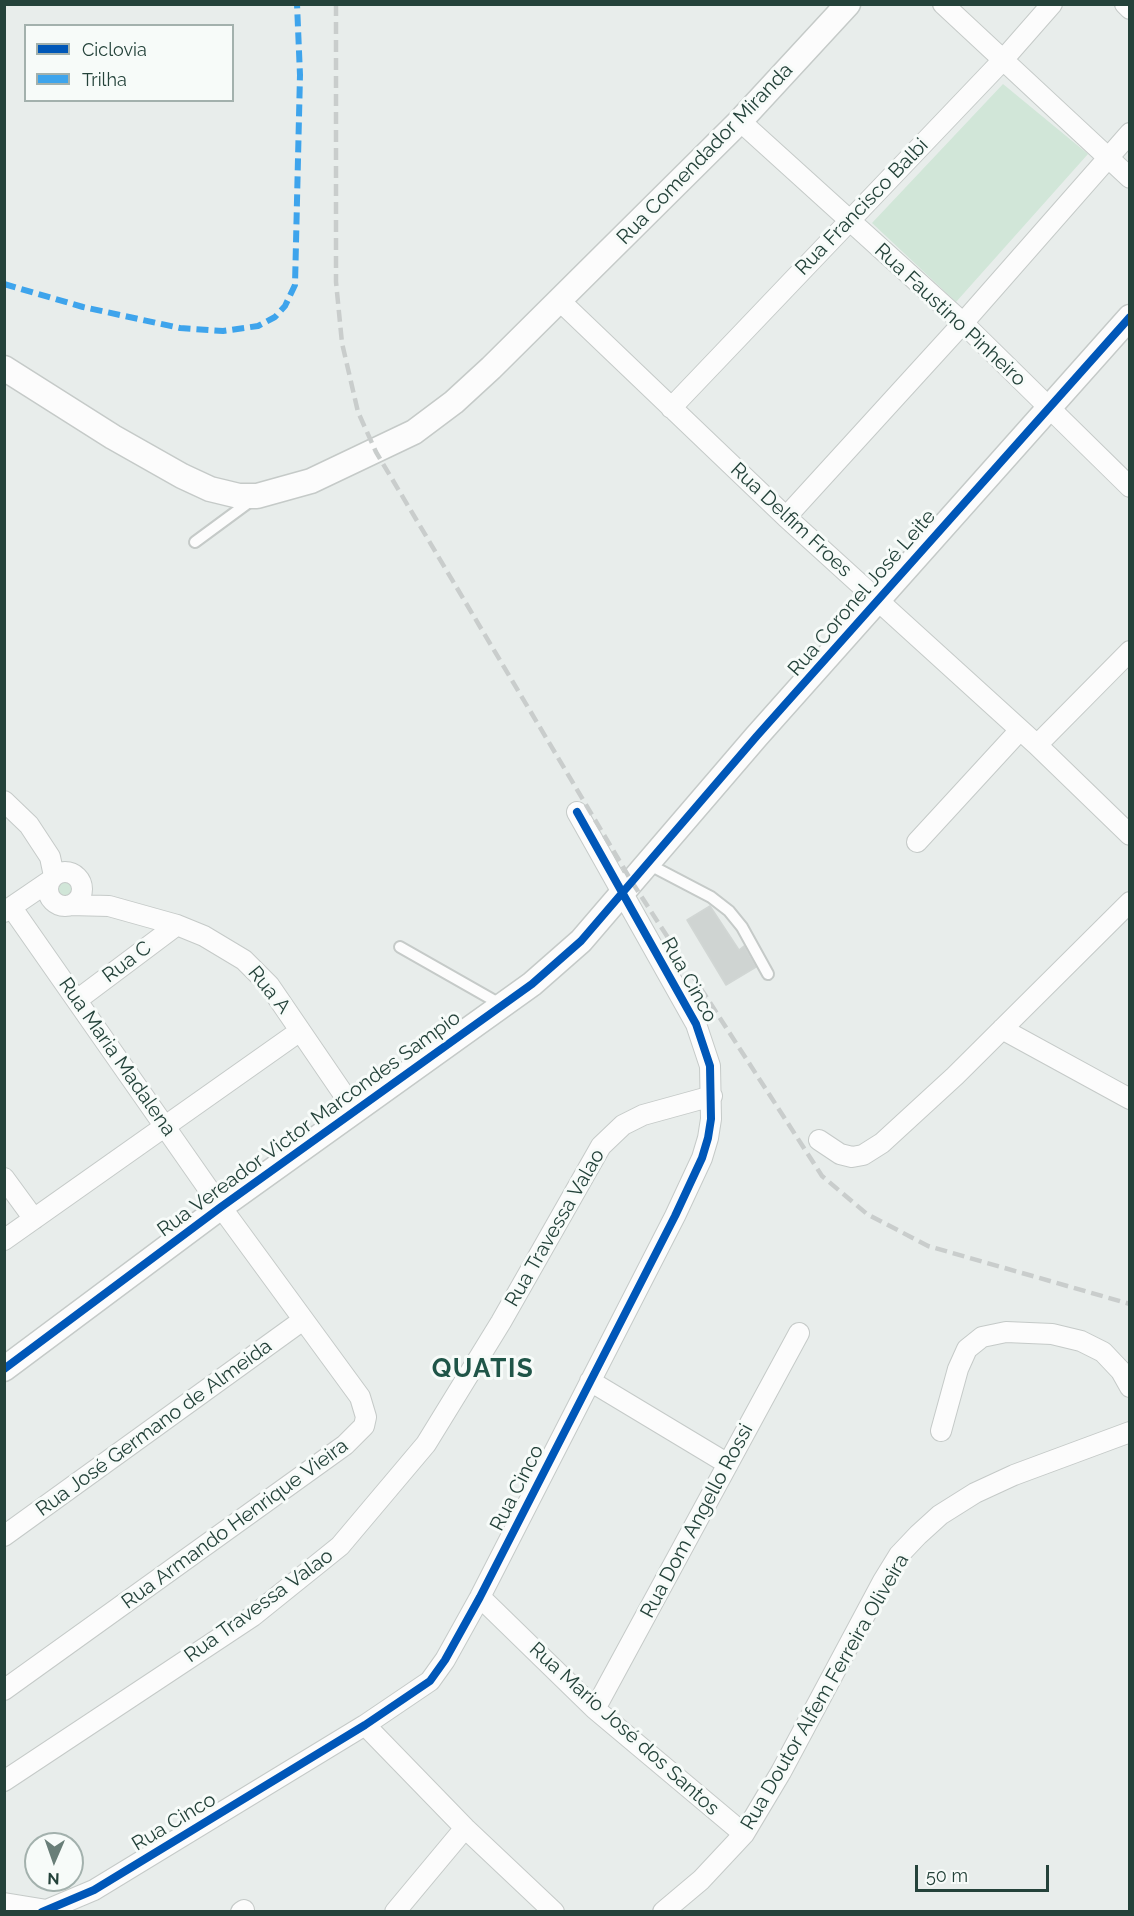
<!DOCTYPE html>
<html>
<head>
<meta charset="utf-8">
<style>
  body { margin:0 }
  #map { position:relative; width:1134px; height:1916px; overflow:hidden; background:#e8edeb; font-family:Raleway,sans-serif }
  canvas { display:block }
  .frame { position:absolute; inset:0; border:6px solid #24423a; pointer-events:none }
  .legend { position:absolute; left:24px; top:24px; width:210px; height:78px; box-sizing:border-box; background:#f7fbf9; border:2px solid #a3b1ad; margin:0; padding:8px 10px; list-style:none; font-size:18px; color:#24423a }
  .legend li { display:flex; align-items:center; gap:12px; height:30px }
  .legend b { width:30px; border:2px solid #a3b1ad }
  .north { position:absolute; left:24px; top:1832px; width:60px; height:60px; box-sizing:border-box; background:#f7fbf9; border:2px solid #a3b1ad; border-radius:50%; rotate:182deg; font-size:16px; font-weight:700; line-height:24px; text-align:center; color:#24423a }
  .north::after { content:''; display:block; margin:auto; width:21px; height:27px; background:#697e78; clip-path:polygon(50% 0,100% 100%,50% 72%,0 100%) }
  .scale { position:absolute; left:915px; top:1865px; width:134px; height:27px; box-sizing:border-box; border:3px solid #24423a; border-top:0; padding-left:8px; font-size:18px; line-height:21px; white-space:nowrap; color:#24423a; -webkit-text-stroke:4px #f7fbf9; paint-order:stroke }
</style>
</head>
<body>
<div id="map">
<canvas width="1134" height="1916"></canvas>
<div class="frame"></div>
<ul class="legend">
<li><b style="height:8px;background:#0057b8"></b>Ciclovia</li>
<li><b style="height:8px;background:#3ea4ec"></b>Trilha</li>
</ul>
<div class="north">N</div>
<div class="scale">50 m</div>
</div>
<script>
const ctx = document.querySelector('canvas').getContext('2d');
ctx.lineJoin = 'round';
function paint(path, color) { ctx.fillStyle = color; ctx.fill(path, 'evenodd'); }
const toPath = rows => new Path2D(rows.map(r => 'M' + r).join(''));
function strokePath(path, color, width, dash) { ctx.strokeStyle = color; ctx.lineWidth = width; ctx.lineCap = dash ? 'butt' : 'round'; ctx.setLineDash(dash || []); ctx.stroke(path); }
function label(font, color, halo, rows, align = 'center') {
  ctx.font = font + ' Raleway,sans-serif'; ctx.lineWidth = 6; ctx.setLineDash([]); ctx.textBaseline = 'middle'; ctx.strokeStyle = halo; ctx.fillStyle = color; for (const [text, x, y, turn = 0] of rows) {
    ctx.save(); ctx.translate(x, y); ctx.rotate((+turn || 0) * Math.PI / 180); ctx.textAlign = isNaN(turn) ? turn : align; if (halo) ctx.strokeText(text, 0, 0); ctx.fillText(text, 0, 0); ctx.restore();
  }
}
paint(toPath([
  [1003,84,1088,154,956,302,872,223],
  '52 889a14 14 0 1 1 28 0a14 14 0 1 1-28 0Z'
]), '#d1e6d8');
const building = toPath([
  [710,906,739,950,744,946,756,967,726,985,687,920,710,906]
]);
paint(building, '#cfd4d2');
strokePath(building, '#d1d6d4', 1.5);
const service = toPath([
  [195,542,252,500],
  [648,864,711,897,729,911,742,927,768,974],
  [400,947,502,1005]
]);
const minor = toPath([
  [943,4,1130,178],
  [1125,4,1130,9],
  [740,121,963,323,1130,487],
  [559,300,786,517,1037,745,1130,835],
  [671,408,1002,61,1052,4],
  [786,517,963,323,1130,133],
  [1037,745,1130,651],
  [4,801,29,825,50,857,54,876],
  [917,842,1020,730],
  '48 889a17 17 0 1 1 34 0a17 17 0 1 1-34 0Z',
  [70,905,109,906,177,925,204,936,244,960,269,985,355,1111],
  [4,912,51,880],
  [77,1000,177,925],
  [1002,1029,1130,1099],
  [819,1140,840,1154,852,1157,863,1155,882,1143,955,1076,1130,902],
  [4,1178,34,1219],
  [4,1240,300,1031],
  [590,1381,728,1464],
  [941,1431,958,1369,967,1349,982,1337,1006,1332,1052,1334,1081,1341,1103,1352,1121,1371,1130,1387],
  [4,1536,303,1320],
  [480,1597,595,1709,744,1834],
  [4,1690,345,1445,364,1426,366,1417,360,1397,221,1207,12,908],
  [595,1709,799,1333],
  [365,1725,465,1828,554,1912],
  [4,1781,253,1616,340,1546,426,1444,501,1322,601,1146,623,1125,643,1115,712,1096],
  [4,1903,47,1910],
  [42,1912,94,1890,365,1725,430,1681,445,1660,480,1597,675,1216,702,1158,708,1138,711,1119,710,1066,696,1024,577,812],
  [241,1912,244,1910],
  [395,1912,465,1828],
  [663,1912,701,1880,744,1834,781,1772,883,1581,899,1555,918,1535,940,1515,975,1493,1014,1475,1130,1432]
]);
const tertiary = toPath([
  [4,368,113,437,182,476,210,489,239,496,257,496,311,481,414,432,454,402,491,368,740,121,848,4],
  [4,1369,221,1207,532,984,581,941,756,737,1130,317]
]);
strokePath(service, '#c5cac8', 14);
strokePath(minor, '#c5cac8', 22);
strokePath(tertiary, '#c5cac8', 27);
strokePath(service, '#fcfcfc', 10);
strokePath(minor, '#fcfcfc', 20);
strokePath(tertiary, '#fcfcfc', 24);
strokePath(toPath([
  [336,4,336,282,342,343,358,412,376,452,632,882,822,1176,867,1214,928,1246,1130,1304]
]), '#c9cdcc', 4.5, [12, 6]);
strokePath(toPath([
  [4,284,83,307,180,328,223,331,258,326,275,317,285,306,295,285,300,75,297,4]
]), '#3ea4ec', 6, [12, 6]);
strokePath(toPath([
  [4,1369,221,1207,532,984,581,941,756,737,1130,317],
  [42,1912,94,1890,365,1725,430,1681,445,1660,480,1597,675,1216,702,1158,708,1138,711,1119,710,1066,696,1024,577,812]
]), '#0057b8', 8);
label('20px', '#24423a', '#f7fbf9', [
  ["Rua Comendador Miranda",705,154,-46],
  ["Rua Francisco Balbi",862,207,-46],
  ["Rua Faustino Pinheiro",950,315,43],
  ["Rua Delfim Froes",791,520,43],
  ["Rua Coronel José Leite",862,593,-49],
  ["Rua C",127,962,-37],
  ["Rua Cinco",689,980,61],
  ["Rua A",269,990,51],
  ["Rua Maria Madalena",117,1057,55],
  ["Rua Vereador Victor Marcondes Sampio",309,1124,-36],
  ["Rua Travessa Valao",555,1228,-60],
  ["Rua José Germano de Almeida",154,1428,-36],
  ["Rua Cinco",517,1488,-63],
  ["Rua Dom Angello Rossi",697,1521,-62],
  ["Rua Armando Henrique Vieira",235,1524,-36],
  ["Rua Travessa Valao",259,1606,-36],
  ["Rua Doutor Alfem Ferreira Oliveira",825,1692,-60],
  ["Rua Mario José dos Santos",624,1729,42],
  ["Rua Cinco",174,1822,-31]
]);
ctx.letterSpacing = '1.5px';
label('bold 26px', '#1f5548', '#f7fbf9', [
  ["QUATIS",483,1369]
]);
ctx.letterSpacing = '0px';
</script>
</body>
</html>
